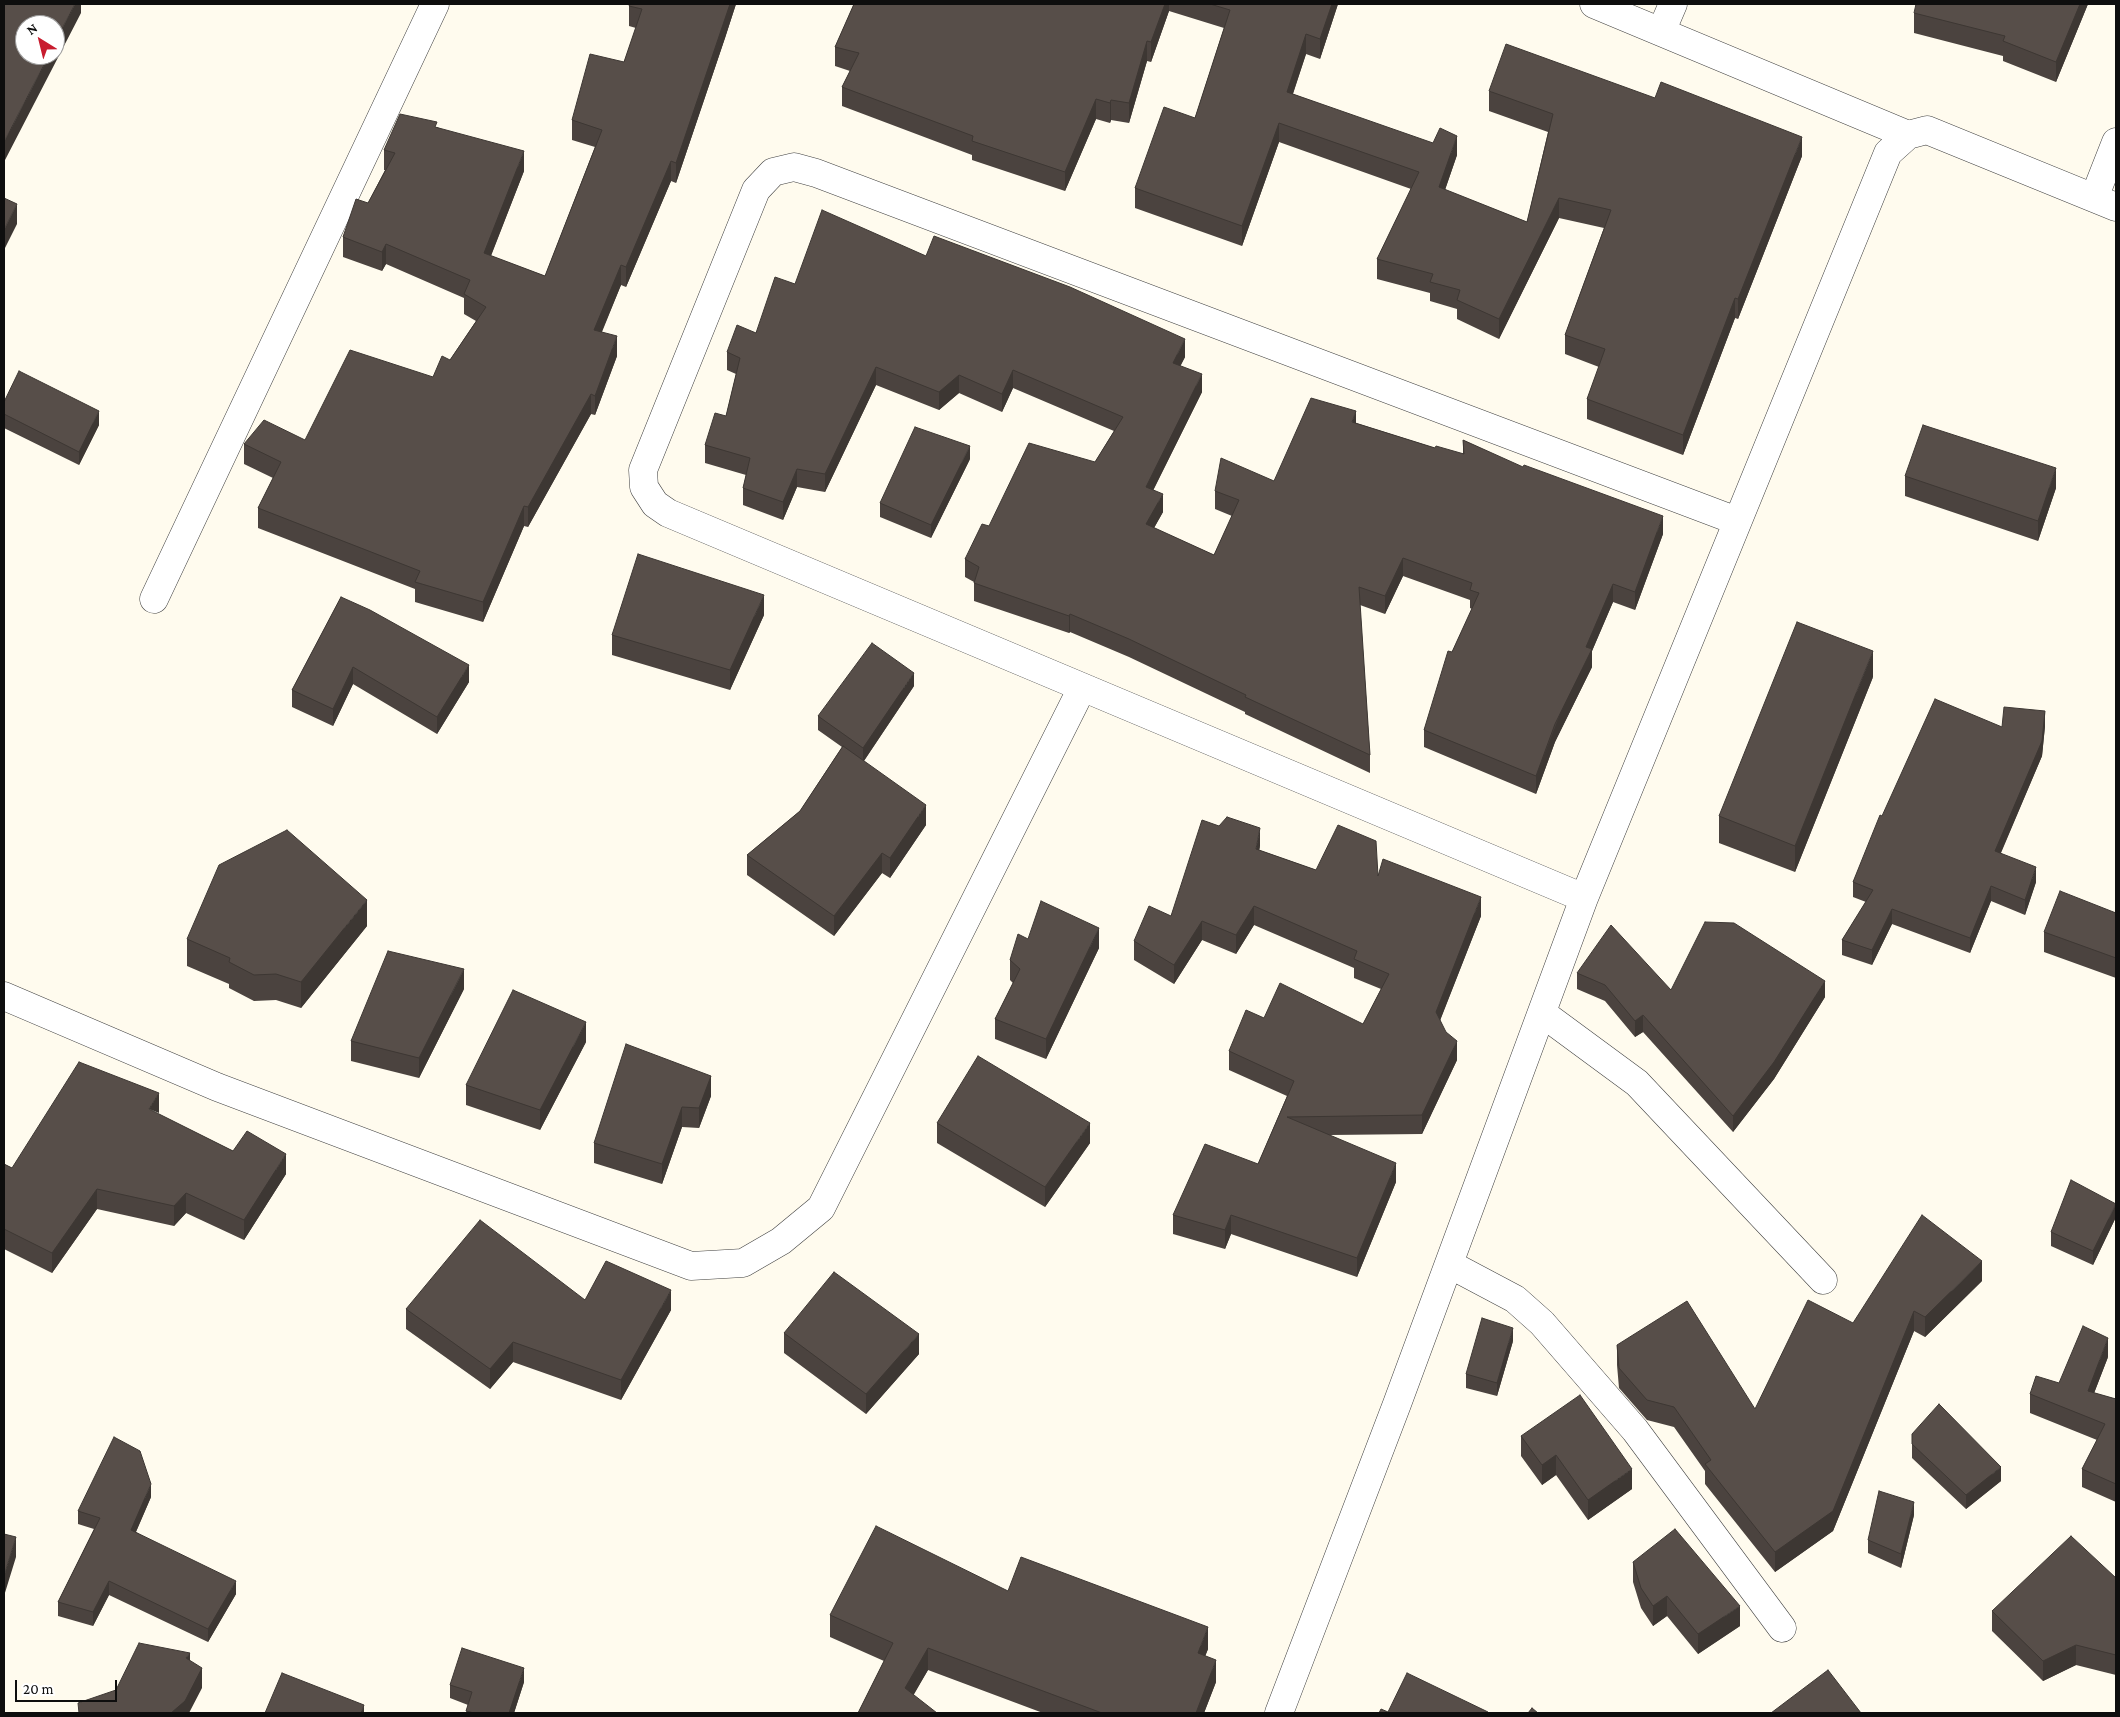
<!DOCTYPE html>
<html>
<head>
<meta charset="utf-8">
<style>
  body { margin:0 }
  #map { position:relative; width:2120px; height:1717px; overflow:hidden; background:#fffbee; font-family:"Crimson Pro",serif }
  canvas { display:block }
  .frame { position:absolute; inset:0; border:5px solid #0e0e0e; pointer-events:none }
  .north { position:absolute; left:15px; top:15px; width:50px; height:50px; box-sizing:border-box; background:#fff; border:1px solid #9f9f9f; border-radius:50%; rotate:324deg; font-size:14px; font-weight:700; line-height:20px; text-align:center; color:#0e0e0e }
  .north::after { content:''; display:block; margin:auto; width:18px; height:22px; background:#c81c2f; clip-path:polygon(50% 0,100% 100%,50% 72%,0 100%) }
  .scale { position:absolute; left:15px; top:1680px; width:102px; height:22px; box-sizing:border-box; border:2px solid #0e0e0e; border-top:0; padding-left:6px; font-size:15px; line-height:18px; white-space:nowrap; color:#0e0e0e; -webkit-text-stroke:4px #fff; paint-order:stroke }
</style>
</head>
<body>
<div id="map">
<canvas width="2120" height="1717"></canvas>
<div class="frame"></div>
<div class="north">N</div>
<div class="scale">20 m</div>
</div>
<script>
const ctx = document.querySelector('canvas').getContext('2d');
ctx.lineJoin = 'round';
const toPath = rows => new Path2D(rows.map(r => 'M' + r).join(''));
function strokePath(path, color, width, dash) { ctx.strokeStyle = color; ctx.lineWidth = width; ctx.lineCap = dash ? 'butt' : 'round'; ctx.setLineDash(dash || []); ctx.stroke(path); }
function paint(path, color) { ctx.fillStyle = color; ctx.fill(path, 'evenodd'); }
const minor = toPath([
  [1594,4,1908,135],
  [1661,32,1673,4],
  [2094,198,2116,142],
  [154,599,435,4],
  [1584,898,668,513,655,504,644,487,643,470,756,190,773,172,794,167,816,173,1737,521],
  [4,996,217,1087,691,1266,743,1263,781,1241,821,1208,1082,688],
  [1542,1013,1637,1083,1823,1280],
  [1449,1264,1515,1299,1542,1323,1635,1430,1782,1628],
  [1279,1713,1397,1404,1584,898,1888,153,1908,135,1927,130,2116,207]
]);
strokePath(minor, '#414141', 29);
strokePath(minor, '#fff', 28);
paint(toPath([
  [630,4,736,4,725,38,676,183,671,181,626,287,621,285,602,332,617,356,595,415,591,414,528,527,524,526,483,622,415,602,415,589,258,528,258,508,273,478,244,464,244,444,305,440,433,377,450,360,476,321,464,314,464,298,386,264,382,271,343,257,343,237,368,203,385,170,384,170,384,150,437,127,524,171,491,256,545,276,595,147,572,140,572,120,624,62,636,28,629,26,629,6],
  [854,4,1338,4,1320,59,1306,54,1293,94,1457,155,1445,190,1527,222,1548,132,1489,111,1489,91,1802,156,1738,319,1735,318,1683,455,1587,419,1587,399,1599,367,1565,354,1565,335,1604,228,1559,218,1499,339,1457,319,1457,309,1430,301,1430,293,1377,279,1377,259,1411,189,1279,142,1242,246,1135,208,1135,188,1195,118,1224,28,1169,11,1151,62,1147,61,1129,123,1111,120,1110,123,1096,119,1065,191,972,160,972,155,842,106,842,87,850,71,835,66,835,47],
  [2088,4,2056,82,2003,61,2003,56,1914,33,1914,13],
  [926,256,1185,357,1180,366,1202,392,1153,490,1163,512,1154,528,1214,555,1232,516,1215,509,1215,491,1274,481,1356,423,1435,448,1463,454,1463,440,1663,534,1635,610,1613,602,1592,651,1592,667,1555,742,1536,794,1424,747,1424,730,1452,652,1472,609,1470,608,1470,600,1403,576,1385,614,1360,605,1370,755,1370,773,1245,714,1245,712,1129,657,1070,632,1069,633,974,601,974,582,965,577,965,559,989,526,1095,462,1114,431,1013,388,1002,412,959,393,939,410,876,385,825,492,797,487,783,520,743,505,743,488,746,475,705,463,705,445,726,416,736,374,727,370,727,352,756,333,795,284],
  [4,402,99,425,79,465,4,428],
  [970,459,931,538,880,517,880,503],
  [1905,476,2056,488,2038,541,1905,496],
  [341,597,469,682,437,734,353,684,333,726,292,707,292,690],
  [764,615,730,690,612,655,612,635],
  [1873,677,1795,872,1719,843,1719,816],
  [914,686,864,761,926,825,890,878,882,873,834,936,747,875,747,855,800,811,842,747,818,730,818,716],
  [2045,726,2042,756,2001,853,2036,882,2025,915,1991,901,1970,953,1892,924,1872,965,1842,955,1842,940,1866,902,1853,897,1853,882,1882,816,2002,727],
  [1260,846,1259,850,1316,870,1378,876,1481,916,1440,1020,1457,1060,1422,1134,1330,1135,1396,1182,1357,1277,1231,1234,1225,1249,1173,1234,1173,1215,1258,1164,1287,1096,1229,1070,1229,1051,1264,1018,1363,1024,1381,989,1354,978,1354,968,1254,925,1236,954,1202,940,1174,984,1134,960,1134,941,1171,916],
  [2116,913,2116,978,2044,952,2044,932],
  [367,926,301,1008,276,1000,254,1001,229,988,229,984,187,966,187,939],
  [1028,939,1099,948,1046,1059,995,1039,995,1019,1013,983,1010,980,1010,960],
  [1577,973,1671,990,1825,997,1774,1079,1733,1132,1643,1032,1635,1037,1605,1001,1577,989],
  [464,989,419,1078,351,1061,351,1041],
  [586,1042,540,1130,466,1105,466,1085],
  [711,1076,711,1096,699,1128,682,1127,662,1184,594,1163,594,1143],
  [158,1114,233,1151,286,1174,244,1240,186,1213,174,1226,97,1209,52,1273,4,1249,4,1164,12,1168],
  [937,1123,1090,1143,1045,1207,937,1143],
  [2116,1217,2093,1265,2051,1246,2051,1232],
  [1982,1281,1925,1337,1914,1331,1833,1531,1775,1572,1705,1484,1705,1471,1674,1427,1647,1420,1619,1388,1617,1365,1617,1345,1755,1409,1853,1323],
  [585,1300,671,1310,621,1400,513,1362,490,1389,406,1329,406,1309],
  [784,1333,919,1354,866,1414,784,1353],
  [1513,1341,1497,1396,1466,1388,1466,1374],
  [2108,1357,2094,1393,2116,1399,2116,1502,2082,1487,2082,1469,2097,1440,2030,1413,2030,1394,2059,1383],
  [1912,1434,2001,1481,1966,1509,1912,1458],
  [1521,1436,1632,1489,1588,1520,1556,1475,1542,1485,1521,1456],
  [151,1497,136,1532,236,1594,208,1642,109,1595,93,1626,58,1616,58,1602,94,1529,78,1524,78,1511],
  [1914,1515,1901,1568,1868,1553,1868,1540],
  [1633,1562,1740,1626,1698,1654,1667,1616,1653,1626,1641,1608,1633,1582],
  [2116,1578,2116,1675,2076,1665,2043,1681,1992,1631,1992,1611],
  [1008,1591,1208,1649,1205,1656,1216,1682,1204,1713,1043,1713,928,1670,913,1695,858,1713,884,1661,830,1637,830,1615],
  [524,1682,514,1713,466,1713,468,1705,450,1698,450,1685]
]), '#4b433f');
paint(toPath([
  [75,4,81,4,81,13,4,162,4,142,49,55,55,55,55,42],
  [730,4,736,4,725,38,676,183,676,163],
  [1165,4,1169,4,1169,11,1151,62,1151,42],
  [1332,4,1338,4,1320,59,1320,39],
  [2080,4,2088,4,2056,82,2056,62],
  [1306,34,1306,54,1287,111,1287,92],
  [1147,41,1147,61,1129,123,1129,103],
  [1096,99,1096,119,1065,191,1065,172],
  [1111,100,1111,120,1110,123,1110,103],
  [1279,123,1279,142,1242,246,1242,226],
  [1457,136,1457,155,1439,207,1439,187],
  [1802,137,1802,156,1738,319,1738,299],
  [524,151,524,171,484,273,484,253],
  [671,161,671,181,626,287,626,267],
  [1559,198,1559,218,1499,339,1499,319],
  [17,204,17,224,4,250,4,230],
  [386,244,386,264,382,271,382,252],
  [621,265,621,285,594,350,594,330],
  [1735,298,1735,318,1683,455,1683,435],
  [617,336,617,356,595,415,595,396],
  [1185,339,1185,357,1173,381,1173,363],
  [876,367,876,385,825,492,825,474],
  [1013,370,1013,388,1002,412,1002,394],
  [1202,374,1202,392,1146,505,1146,487],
  [959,375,959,393,939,410,939,392],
  [591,394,591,414,528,527,528,507],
  [99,411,99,425,79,465,79,452],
  [1356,411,1356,429,1352,422],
  [970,446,970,459,931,538,931,525],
  [2056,468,2056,488,2038,541,2038,521],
  [797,469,797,487,783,520,783,502],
  [1163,494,1163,512,1146,542,1146,524],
  [524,506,524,526,483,622,483,602],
  [1663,516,1663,534,1635,610,1635,592],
  [1403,558,1403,576,1385,614,1385,596],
  [1613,584,1613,602,1592,651,1592,667,1555,742,1536,794,1536,776,1586,647],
  [764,595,764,615,730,690,730,670],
  [1070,614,1070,632,1069,633,1069,616],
  [1873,651,1873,677,1795,872,1795,846],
  [469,665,469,682,437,734,437,717],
  [353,667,353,684,333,726,333,709],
  [914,673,914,686,863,762,863,748],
  [2045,711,2045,726,2042,756,1995,866,1995,851],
  [926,805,926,825,890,878,890,858],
  [1260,828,1260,846,1256,868,1256,849],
  [882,853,882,873,834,936,834,916],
  [2036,867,2036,882,2025,915,2025,900],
  [1991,886,1991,901,1970,953,1970,938],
  [1481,897,1481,916,1436,1031,1436,1012],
  [367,900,367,926,301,1008,301,982],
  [1254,906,1254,925,1236,954,1236,935],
  [1892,909,1892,924,1872,965,1872,950],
  [1202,921,1202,940,1174,984,1174,965],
  [1099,928,1099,948,1046,1059,1046,1039],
  [464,969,464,989,419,1078,419,1058],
  [1825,981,1825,997,1774,1079,1733,1132,1733,1116],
  [1643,1015,1643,1032,1635,1037,1635,1021],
  [586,1022,586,1042,540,1130,540,1110],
  [1457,1041,1457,1060,1422,1134,1422,1115],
  [711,1076,711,1096,699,1128,699,1108],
  [159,1093,159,1113,149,1109],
  [682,1107,682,1127,662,1184,662,1164],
  [1090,1123,1090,1143,1045,1207,1045,1187],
  [286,1154,286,1174,244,1240,244,1220],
  [1396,1163,1396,1182,1357,1277,1357,1258],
  [97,1189,97,1209,52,1273,52,1253],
  [186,1193,186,1213,174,1226,174,1206],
  [2116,1204,2116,1217,2093,1265,2093,1251],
  [1231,1215,1231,1234,1225,1249,1225,1230],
  [1982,1261,1982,1281,1925,1337,1925,1317],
  [671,1290,671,1310,621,1400,621,1380],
  [1914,1311,1914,1331,1833,1531,1775,1572,1775,1552],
  [1513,1328,1513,1341,1497,1396,1497,1383],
  [919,1334,919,1354,866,1414,866,1394],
  [2108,1338,2108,1357,2088,1409,2088,1391],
  [513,1342,513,1362,490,1389,490,1369],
  [1556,1455,1556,1475,1542,1485,1542,1465],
  [2001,1467,2001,1481,1966,1509,1966,1495],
  [1632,1469,1632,1489,1588,1520,1588,1500],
  [151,1484,151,1497,131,1543,131,1530],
  [1914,1502,1914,1515,1901,1568,1901,1554],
  [16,1537,16,1557,4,1596,4,1576],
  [109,1581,109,1595,93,1626,93,1612],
  [236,1581,236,1594,208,1642,208,1629],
  [1667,1596,1667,1616,1653,1626,1653,1606],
  [1740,1606,1740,1626,1698,1654,1698,1634],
  [1208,1627,1208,1649,1198,1675,1198,1653],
  [2076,1645,2076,1665,2043,1681,2043,1661],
  [928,1648,928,1670,905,1710,905,1688],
  [190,1653,190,1672,186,1658],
  [1216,1660,1216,1682,1204,1713,1196,1713],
  [202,1668,202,1688,189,1713,171,1713],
  [524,1668,524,1682,514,1713,509,1713],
  [364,1705,364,1713,361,1713]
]), '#3d3733');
const building = toPath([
  [4,4,75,4,55,42,55,25,25,25,25,55,49,55,4,142,4,4],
  [630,4,730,4,676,163,671,161,626,267,621,265,594,330,617,336,595,396,591,394,528,507,524,506,483,602,415,582,420,571,258,508,281,462,244,444,264,420,305,440,350,350,433,377,442,356,450,360,486,307,464,294,470,280,386,244,382,252,343,237,356,199,368,203,395,153,384,150,400,114,437,122,435,127,524,151,484,253,545,276,602,130,572,120,590,54,624,62,642,9,629,6,630,4],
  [854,4,1165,4,1151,42,1147,41,1129,103,1111,100,1110,103,1096,99,1065,172,972,141,973,136,842,87,859,53,835,47,854,4],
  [1210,4,1332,4,1320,39,1306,34,1287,92,1433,143,1440,128,1457,136,1439,187,1527,222,1553,114,1489,91,1506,44,1655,98,1661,82,1802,137,1738,299,1735,298,1683,435,1587,399,1605,349,1565,335,1611,210,1559,198,1499,319,1457,300,1460,290,1430,282,1433,274,1377,259,1419,172,1279,123,1242,226,1135,188,1164,107,1195,118,1230,10,1210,4],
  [1916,4,2080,4,2056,62,2003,41,2005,36,1914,13,1916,4],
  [4,198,17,204,4,230,4,198],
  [822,210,926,256,934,236,1070,287,1185,339,1173,363,1202,374,1146,487,1163,494,1146,524,1214,555,1239,500,1215,491,1221,458,1274,481,1311,398,1356,411,1352,422,1435,448,1436,446,1464,454,1463,440,1523,467,1524,465,1663,516,1635,592,1613,584,1586,647,1592,649,1555,724,1536,776,1424,730,1448,651,1452,652,1479,593,1470,590,1472,583,1403,558,1385,596,1359,587,1370,755,1245,697,1246,695,1129,639,1070,614,1069,616,974,583,979,567,965,559,982,524,989,526,1029,443,1095,462,1123,417,1013,370,1002,394,959,375,939,392,876,367,825,474,797,469,783,502,743,488,750,458,705,445,715,413,726,416,740,358,727,352,737,325,756,333,775,277,795,284,822,210],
  [19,371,99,411,79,452,4,414,4,402,19,371],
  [1923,425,2056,468,2038,521,1905,476,1923,425],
  [915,427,970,446,931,525,880,503,915,427],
  [638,554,764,595,730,670,612,635,638,554],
  [341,597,370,610,469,665,437,717,353,667,333,709,292,690,341,597],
  [1797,622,1873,651,1795,846,1719,816,1797,622],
  [872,643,914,673,863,748,818,716,872,643],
  [1935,699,2002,727,2004,707,2045,711,2042,741,1995,851,2036,867,2025,900,1991,886,1970,938,1892,909,1872,950,1842,940,1873,890,1853,882,1880,815,1882,816,1935,699],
  [843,746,926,805,890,858,882,853,834,916,747,855,800,811,843,746],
  [1227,817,1260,828,1256,849,1316,870,1338,825,1376,841,1378,876,1383,859,1481,897,1436,1012,1446,1032,1457,1041,1422,1115,1287,1117,1396,1163,1357,1258,1231,1215,1225,1230,1173,1215,1205,1144,1258,1164,1294,1081,1229,1051,1246,1010,1264,1018,1280,983,1363,1024,1389,974,1354,959,1357,951,1254,906,1236,935,1202,921,1174,965,1134,941,1149,906,1171,916,1202,820,1219,826,1227,817],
  [287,830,367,900,301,982,276,974,254,975,229,962,230,958,187,939,219,865,287,830],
  [2060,891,2116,913,2116,958,2044,932,2060,891],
  [1041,901,1099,928,1046,1039,995,1019,1020,969,1010,960,1018,934,1028,939,1041,901],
  [1705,922,1734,923,1825,981,1774,1062,1733,1116,1643,1015,1635,1021,1605,985,1577,973,1611,925,1671,990,1705,922],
  [388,951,464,969,419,1058,351,1041,388,951],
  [513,990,586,1022,540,1110,466,1085,513,990],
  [626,1044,711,1076,699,1108,682,1107,662,1164,594,1143,626,1044],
  [978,1056,1090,1123,1045,1187,937,1123,978,1056],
  [79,1062,159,1093,149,1109,233,1151,247,1131,286,1154,244,1220,186,1193,174,1206,97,1189,52,1253,4,1229,4,1164,12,1168,79,1062],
  [2071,1180,2116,1204,2093,1251,2051,1232,2071,1180],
  [1922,1215,1982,1261,1925,1317,1914,1311,1833,1511,1775,1552,1705,1464,1711,1460,1674,1407,1647,1400,1619,1368,1617,1345,1687,1301,1755,1409,1808,1300,1853,1323,1922,1215],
  [480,1220,585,1300,606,1261,671,1290,621,1380,513,1342,490,1369,406,1309,480,1220],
  [834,1272,919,1334,866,1394,784,1333,834,1272],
  [1482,1318,1513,1328,1497,1383,1466,1374,1482,1318],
  [2083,1326,2108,1338,2088,1391,2116,1399,2116,1484,2082,1469,2105,1424,2030,1394,2036,1376,2059,1383,2083,1326],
  [1580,1395,1632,1469,1588,1500,1556,1455,1542,1465,1521,1436,1580,1395],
  [1939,1404,2001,1467,1966,1495,1912,1444,1912,1434,1939,1404],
  [114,1437,140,1451,151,1484,131,1530,236,1581,208,1629,109,1581,93,1612,58,1602,100,1518,78,1511,114,1437],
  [1879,1491,1914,1502,1901,1554,1868,1540,1879,1491],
  [876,1526,1008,1591,1021,1557,1208,1627,1198,1653,1216,1660,1196,1713,1102,1713,928,1648,905,1688,937,1713,858,1713,893,1643,830,1615,876,1526],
  [1675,1529,1740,1606,1698,1634,1667,1596,1653,1606,1641,1588,1633,1562,1675,1529],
  [4,1534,16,1537,4,1576,4,1534],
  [2071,1536,2116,1578,2116,1655,2076,1645,2043,1661,1992,1611,2071,1536],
  [139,1643,190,1653,186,1658,202,1668,185,1701,171,1713,79,1713,78,1703,116,1690,139,1643],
  [462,1648,524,1668,509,1713,474,1713,466,1711,472,1692,450,1685,462,1648],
  [1828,1670,1861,1713,1771,1713,1828,1670],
  [282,1673,364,1705,361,1713,265,1713,282,1673],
  [1407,1673,1488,1712,1487,1713,1379,1713,1381,1709,1388,1712,1407,1673],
  [1532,1708,1538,1713,1528,1713,1532,1708]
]);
paint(building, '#574e49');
strokePath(building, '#3d3733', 1);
</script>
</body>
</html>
